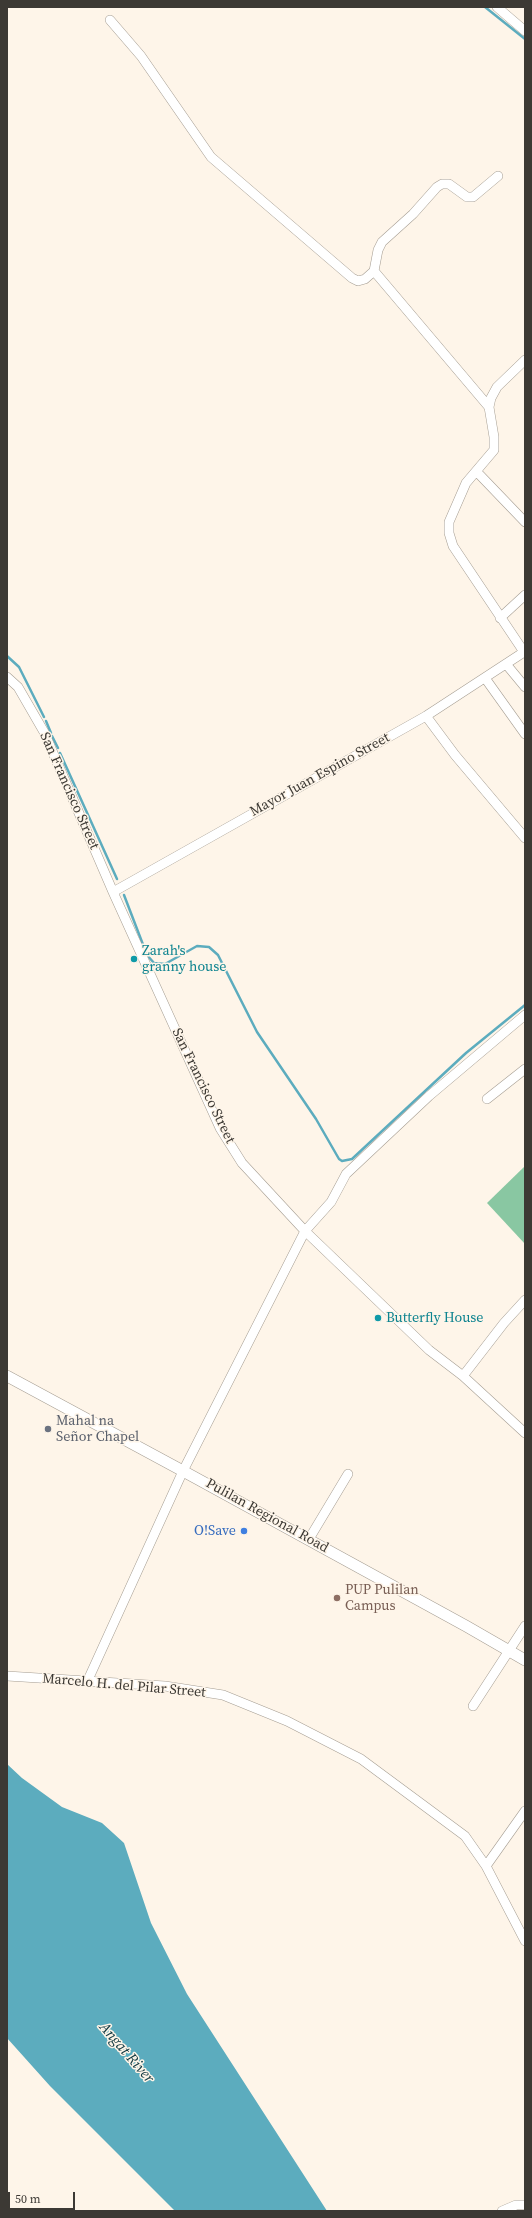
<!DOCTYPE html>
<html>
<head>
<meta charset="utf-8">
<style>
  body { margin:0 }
  #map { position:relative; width:532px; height:2218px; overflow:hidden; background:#fef5e9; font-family:"Source Serif 4",serif }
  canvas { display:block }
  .frame { position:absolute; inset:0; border:8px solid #3c3934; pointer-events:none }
  .scale { position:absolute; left:8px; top:2192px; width:67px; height:18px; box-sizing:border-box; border:2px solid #3c3934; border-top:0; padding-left:5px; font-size:12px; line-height:14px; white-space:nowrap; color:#3c3934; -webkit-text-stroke:3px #fef5e9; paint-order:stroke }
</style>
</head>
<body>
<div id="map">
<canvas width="532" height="2218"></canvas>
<div class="frame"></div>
<div class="scale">50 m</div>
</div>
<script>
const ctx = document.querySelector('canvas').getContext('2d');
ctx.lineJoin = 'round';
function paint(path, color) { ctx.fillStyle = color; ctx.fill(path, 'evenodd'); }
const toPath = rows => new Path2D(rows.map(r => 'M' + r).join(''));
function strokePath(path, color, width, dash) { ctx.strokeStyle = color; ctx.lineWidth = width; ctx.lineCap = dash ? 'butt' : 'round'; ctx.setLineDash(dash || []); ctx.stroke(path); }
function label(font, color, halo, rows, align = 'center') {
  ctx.font = font + ' "Source Serif 4",serif'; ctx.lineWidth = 3; ctx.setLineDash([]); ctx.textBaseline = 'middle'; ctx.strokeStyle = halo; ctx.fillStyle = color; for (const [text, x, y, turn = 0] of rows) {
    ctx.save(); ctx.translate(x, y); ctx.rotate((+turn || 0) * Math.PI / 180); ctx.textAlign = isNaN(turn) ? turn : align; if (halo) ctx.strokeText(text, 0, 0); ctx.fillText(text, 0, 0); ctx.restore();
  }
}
paint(toPath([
  [525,1166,525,1244,487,1203]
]), '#89c7a2');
paint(toPath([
  [7,1764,22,1778,62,1807,102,1823,124,1843,151,1923,187,1994,327,2211,175,2211,50,2086,7,2038]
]), '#5cacbe');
strokePath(toPath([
  [485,7,525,39],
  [7,656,19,667,44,717],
  [46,721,51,733],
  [52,736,58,748],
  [60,753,117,879],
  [124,895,147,955,154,963,165,964,197,946,209,947,218,955,257,1032,316,1119,339,1159,342,1161,352,1159,466,1053,525,1005]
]), '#5cacbe', 2.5);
const minor = toPath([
  [497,7,525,31],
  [110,20,141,56,211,157,352,278,358,281,365,279,374,271,489,407],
  [374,271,378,250,382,242,413,214,437,187,442,184,449,184,467,197,473,197,498,176],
  [476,471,525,522],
  [500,618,525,595],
  [506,664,525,687],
  [7,677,18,687,44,732,113,892,220,1128,242,1163,305,1231,429,1350,463,1376,525,1433],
  [485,678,525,734],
  [426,716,455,755,525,838],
  [113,892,426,716,524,652,453,546,449,533,449,522,466,483,494,450,494,437,489,407,491,398,497,387,525,360],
  [487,1099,525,1069],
  [463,1376,504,1323,525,1300],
  [309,1539,348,1474],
  [7,1676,165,1686,223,1695,287,1721,361,1759,465,1836,486,1866,525,1941],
  [87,1682,183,1471,305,1231,331,1202,346,1174,429,1096,525,1015],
  [473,1706,525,1626],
  [486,1866,525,1811],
  [502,2211,516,2205,525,2205]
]);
const major = toPath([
  [7,1376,183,1471,466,1626,525,1660]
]);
strokePath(minor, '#a59d92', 10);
strokePath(major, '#a59d92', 12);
strokePath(minor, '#fff', 9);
strokePath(major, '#fff', 11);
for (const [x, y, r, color] of [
  [134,959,4,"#0f9aa8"],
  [378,1318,4,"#0f9aa8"],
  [48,1429,4,"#6b7280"],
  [244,1531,4,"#3f7fe0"],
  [337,1598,4,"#8d6e63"]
]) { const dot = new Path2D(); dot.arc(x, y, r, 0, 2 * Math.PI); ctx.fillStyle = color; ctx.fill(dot); strokePath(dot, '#fef5e9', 1.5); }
label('14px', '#3c3934', '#fef5e9', [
  ["Mayor Juan Espino Street",320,775,-29],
  ["San Francisco Street",69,791,66],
  ["San Francisco Street",203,1086,64],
  ["Pulilan Regional Road",267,1516,29],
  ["Marcelo H. del Pilar Street",124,1686,5]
]);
label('14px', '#0d838f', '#fef5e9', [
  ["Zarah's",142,951],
  ["granny house",142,967],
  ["Butterfly House",386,1318]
], 'left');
label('14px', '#5b616d', '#fef5e9', [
  ["Mahal na",56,1421],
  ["Señor Chapel",56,1437]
], 'left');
label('14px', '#366cbe', '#fef5e9', [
  ["O!Save",236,1531]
], 'right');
label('14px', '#785e54', '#fef5e9', [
  ["PUP Pulilan",345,1590],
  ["Campus",345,1606]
], 'left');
label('italic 15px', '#133a42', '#fef5e9', [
  ["Angat River",126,2053,49]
]);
</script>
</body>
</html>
